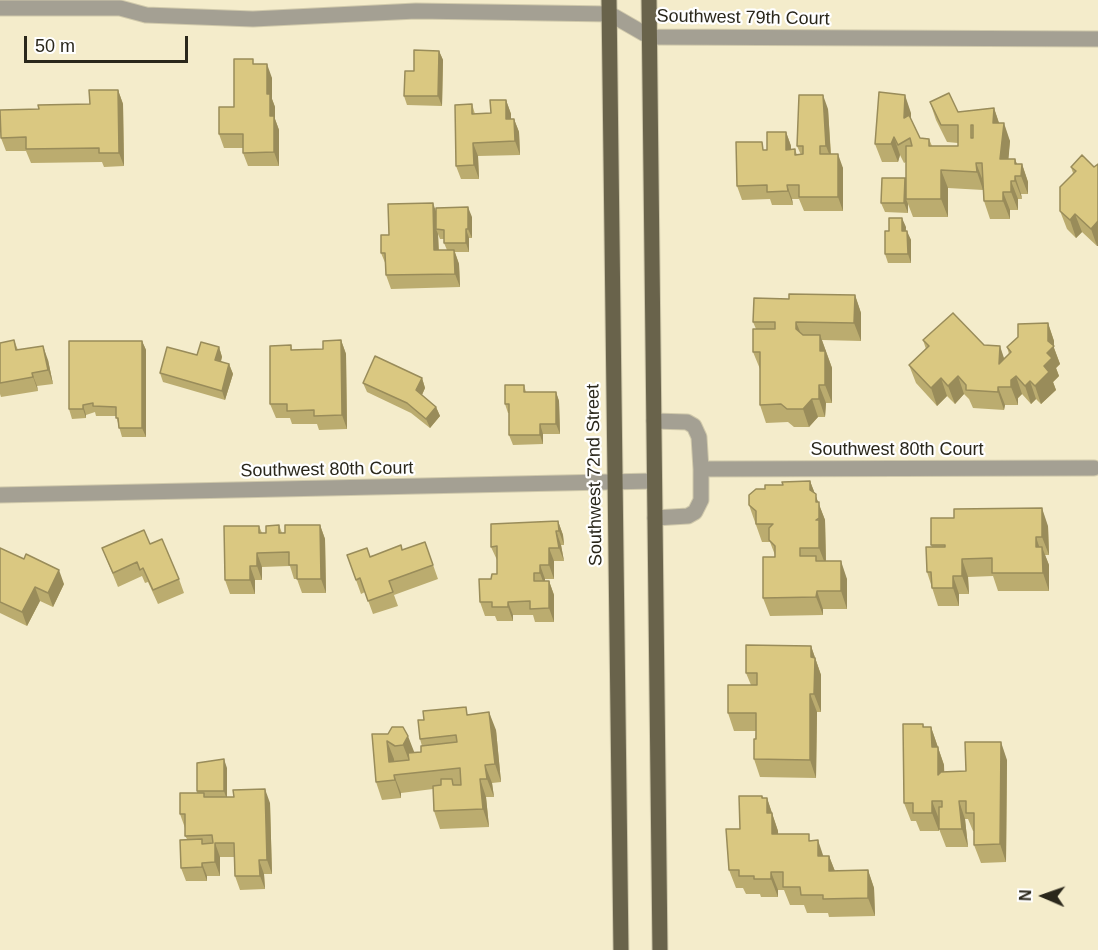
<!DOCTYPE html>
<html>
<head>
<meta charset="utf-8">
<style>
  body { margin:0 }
  #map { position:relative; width:1098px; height:950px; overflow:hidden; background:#f4eccb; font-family:Helvetica,sans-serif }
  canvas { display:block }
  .north { position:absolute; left:1014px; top:866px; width:60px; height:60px; -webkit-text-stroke:4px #fff; paint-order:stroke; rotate:272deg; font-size:16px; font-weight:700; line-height:24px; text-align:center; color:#2a271b }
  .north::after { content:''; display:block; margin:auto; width:21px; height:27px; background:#2a271b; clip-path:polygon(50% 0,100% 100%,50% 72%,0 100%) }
  .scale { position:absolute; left:24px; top:36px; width:164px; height:27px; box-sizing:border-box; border:3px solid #2a271b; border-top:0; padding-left:8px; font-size:18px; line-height:21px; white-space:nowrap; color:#2a271b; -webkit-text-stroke:4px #fff; paint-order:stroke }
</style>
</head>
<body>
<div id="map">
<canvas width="1098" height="950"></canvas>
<div class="north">N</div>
<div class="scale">50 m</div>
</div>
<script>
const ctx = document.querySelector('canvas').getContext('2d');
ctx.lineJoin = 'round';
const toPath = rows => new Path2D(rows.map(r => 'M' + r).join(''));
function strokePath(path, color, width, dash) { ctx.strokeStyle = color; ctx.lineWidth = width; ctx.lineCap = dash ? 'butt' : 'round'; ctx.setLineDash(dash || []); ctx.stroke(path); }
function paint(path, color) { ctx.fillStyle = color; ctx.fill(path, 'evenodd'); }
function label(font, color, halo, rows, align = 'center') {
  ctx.font = font + ' Helvetica,sans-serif'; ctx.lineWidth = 4.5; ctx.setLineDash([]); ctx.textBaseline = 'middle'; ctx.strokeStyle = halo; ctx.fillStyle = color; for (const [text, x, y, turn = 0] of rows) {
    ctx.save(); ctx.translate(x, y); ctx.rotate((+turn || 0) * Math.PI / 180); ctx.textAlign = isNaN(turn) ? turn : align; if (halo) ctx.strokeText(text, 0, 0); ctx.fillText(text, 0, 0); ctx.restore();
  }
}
const minor = toPath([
  [0,8,120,8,146,15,253,19,416,11,610,14,650,37,1098,39],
  [654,421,687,422,694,426,699,437,701,469,701,500,695,512,688,516,655,518],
  [701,469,1094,468],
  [0,495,654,481]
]);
const major = toPath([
  [609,0,621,950],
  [649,0,660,950]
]);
strokePath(minor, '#d0c9ab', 17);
strokePath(major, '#d0c9ab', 17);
strokePath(minor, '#a4a093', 15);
strokePath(major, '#69634b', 15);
paint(toPath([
  [439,51,443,60,442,106,407,105,404,96,414,71],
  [255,64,272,78,272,99,275,107,275,119,279,130,279,166,248,166,243,153,243,148,224,148,219,134,234,107],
  [118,90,123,104,124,166,104,167,102,162,31,163,26,151,6,151,1,138,39,109,90,104],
  [506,100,511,114,511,119,514,119,519,132,520,155,478,156,479,179,461,179,456,166,472,104,475,114,491,113],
  [930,102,958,112,994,108,999,123,1010,141,1008,159,1015,159,1017,164,1022,164,1028,182,1028,194,1021,194,1022,199,1018,199,1018,210,1010,210,1010,219,990,219,984,201,983,190,948,188,948,217,913,217,908,204,908,213,885,212,881,203,905,178,906,183,906,162,904,163,900,155,898,162,882,162,875,144,911,113,911,119,920,138,929,139,932,146,958,146,958,143,947,142,936,120],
  [828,109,831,154,843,168,843,211,804,211,799,199,792,199,793,205,772,205,770,199,742,200,737,186,765,150,767,150,786,132,791,146,791,149,795,149,797,155,801,155,797,146],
  [1082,155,1097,246,1082,232,1076,238,1067,229,1060,211,1073,173,1071,167],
  [436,214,472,217,472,238,469,238,469,252,455,252,459,264,460,287,391,289,386,275,386,265,381,253,389,235],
  [438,234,440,239,444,239,444,243,447,250,439,250],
  [906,227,906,231,911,240,911,263,888,263,885,254,889,231],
  [855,295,861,313,861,341,822,340,832,368,832,403,826,403,825,417,818,417,809,427,794,427,788,422,766,423,760,405,760,369,753,352,756,329,753,322,789,299],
  [1048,323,1054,341,1054,348,1060,364,1056,368,1059,376,1053,382,1056,390,1041,404,1036,399,1031,404,1022,394,1018,398,1018,405,1005,405,1004,410,973,408,969,399,964,394,955,404,947,396,937,406,916,383,909,365,926,349,923,340,984,345,1004,358,1009,354,1007,347],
  [14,340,18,350,48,360,53,384,37,386,38,391,1,397,0,394,0,343],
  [341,340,346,354,347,429,319,430,317,424,292,424,290,418,276,418,270,404,291,345,292,350,323,349],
  [142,341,146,350,146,437,122,437,116,416,96,416,95,412,86,415,86,418,72,419,69,409],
  [219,347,222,357,221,362,229,364,233,374,225,400,163,382,160,373,197,355],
  [422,378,425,388,422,395,436,407,440,416,430,428,411,413,367,392,363,383],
  [524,385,526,392,556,392,559,401,560,434,543,434,543,444,513,445,509,435,509,413,508,413,505,404],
  [810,481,825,520,826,561,847,579,847,609,823,609,823,615,770,616,763,598,775,555,770,542,762,542,749,505,765,489],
  [558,521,563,535,564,545,561,545,564,561,554,561,554,579,545,579,545,581,549,581,554,595,554,622,535,622,533,615,513,615,513,621,497,621,495,616,485,616,480,602,491,579,497,574,497,560,491,547],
  [279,525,282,533,320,525,325,539,326,593,302,593,297,579,294,579,290,566,262,567,262,580,255,580,255,594,230,594,225,580,259,526,262,533,266,533],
  [1048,526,1049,555,1045,555,1049,565,1049,591,998,591,993,576,968,577,969,594,959,594,959,606,938,606,927,572,932,547,931,545],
  [425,542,438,579,394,595,398,606,373,614,365,592,361,594,347,555,370,556,402,550],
  [150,544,179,579,184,593,158,604,148,582,145,583,142,576,118,587,102,548],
  [0,548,64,584,53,607,40,601,27,626,0,613],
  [811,646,821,675,821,712,817,712,816,778,760,777,754,759,756,731,734,731,728,713,751,685,746,673],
  [469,714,496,730,501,782,492,783,494,797,486,797,489,827,440,829,434,811,433,789,401,793,401,798,382,800,376,782,388,734,414,752,421,752,422,746,420,739],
  [923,724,924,727,931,727,944,765,944,772,966,771,1007,760,1006,862,981,863,974,845,974,831,973,831,968,819,965,819,968,847,946,847,939,829,939,819,939,831,920,831,916,821,911,821,904,803],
  [227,768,227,797,270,803,272,874,264,874,265,889,240,890,235,876,235,857,220,857,220,876,207,876,207,881,186,881,181,868,187,839,185,836,185,828,180,814,197,793,197,791],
  [762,796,763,798,767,798,778,831,778,834,811,841,823,856,829,856,835,871,868,870,874,888,875,916,829,917,828,913,807,913,804,905,790,905,784,890,778,890,778,897,761,897,760,894,746,894,743,888,736,888,729,870,740,829]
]), '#bbac6f');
paint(toPath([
  [439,51,443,60,442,106,438,96],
  [267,64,272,78,272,99,275,107,275,119,279,130,279,166,274,152,267,94],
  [118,90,123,104,124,166,119,153],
  [823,95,828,109,831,159,826,146],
  [905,95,911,113,911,136,904,118],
  [506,100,511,114,511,133,506,119],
  [994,108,1000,126,993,123],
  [514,119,519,132,520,155,515,141],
  [1004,123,1010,141,1007,177,1000,159],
  [786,132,791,146,791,163,786,150],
  [894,137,900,155,898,162,891,144],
  [473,143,478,156,479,179,474,165],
  [838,154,843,168,843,211,838,197],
  [1015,159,1021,176,1022,164,1028,182,1028,194,1021,176,1015,164],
  [976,163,983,181,983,190,977,172],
  [941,170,948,188,948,217,941,199],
  [1015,176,1021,194,1022,199,1015,181],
  [905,178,908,188,906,199,908,204,908,213,904,203],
  [1011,181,1018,199,1018,210,1011,192],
  [787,185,792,199,793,205,788,191],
  [1003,192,1010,210,1010,219,1003,201],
  [433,203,438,217,436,229,438,234,439,264,434,250],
  [468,207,472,217,472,238,468,229],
  [1075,214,1082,232,1076,238,1070,220],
  [902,218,906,227,905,240,902,231],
  [1098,221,1098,246,1097,246,1091,229],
  [466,229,469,238,469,252,466,243],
  [907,231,911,240,911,263,908,254],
  [454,250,459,264,460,287,455,274],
  [855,295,861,313,861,341,854,323],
  [796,322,803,339,796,329],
  [1048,323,1054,341,1054,348,1060,364,1056,368,1059,376,1053,382,1056,390,1041,404,1035,386,1044,366,1048,341],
  [820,335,832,368,832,403,825,385,820,351],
  [341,340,346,354,347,429,342,415],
  [142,341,146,350,146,437,142,428],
  [43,346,48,360,53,384,48,370],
  [1000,346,1006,364,999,364],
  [219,347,222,357,218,369,215,360],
  [229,364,233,374,225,400,222,391],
  [32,373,37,386,38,391,33,377],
  [958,376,964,394,955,404,948,386],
  [1016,376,1022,394,1018,398,1018,405,1011,387,1011,380],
  [422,378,425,388,420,399,416,390],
  [941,378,947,396,937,406,931,388],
  [1030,381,1036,399,1031,404,1025,386],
  [819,385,826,403,825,417,819,399],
  [998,387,1005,405,1004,410,998,392],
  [556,392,559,401,560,434,556,424],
  [812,399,818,417,809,427,803,409],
  [83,405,86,415,86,418,83,409],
  [436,407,440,416,430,428,426,419],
  [540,424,543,434,543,444,540,435],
  [810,481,825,520,826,566,819,548,819,520,810,490],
  [1042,508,1048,526,1049,555,1042,537],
  [558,521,563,535,564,545,559,531],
  [320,525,325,539,326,593,321,579],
  [556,531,561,545,564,561,559,548],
  [1036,537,1042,555,1036,547],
  [1042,547,1049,565,1049,591,1043,573],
  [549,548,554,561,554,579,549,565],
  [257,553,262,567,262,580,257,566],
  [962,559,968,577,969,594,962,576],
  [841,561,847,579,847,609,841,591],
  [540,565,545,579,545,587,540,573],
  [250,566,255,580,255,594,250,580],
  [59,570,64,584,53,607,48,593],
  [953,576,959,594,959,606,953,588],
  [549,581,554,595,554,622,549,608],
  [35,587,40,601,27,626,22,612],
  [817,591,823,609,823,615,816,597],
  [508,602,513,615,513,621,508,607],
  [811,646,821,675,821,712,814,694,811,657],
  [810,694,817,712,816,778,810,760],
  [489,712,496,730,501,782,495,764],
  [931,727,944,765,945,793,938,775,932,747],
  [408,736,415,754,410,763,403,745],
  [387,741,394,759,395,775,394,775,401,793,401,798,389,762],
  [1001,742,1007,760,1006,862,1000,844],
  [224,759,227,768,227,800,224,791],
  [485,765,492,783,494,797,487,779],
  [480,779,486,797,489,827,483,809],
  [265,789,270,803,272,874,267,860],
  [762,796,767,811,767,798,778,831,779,852,772,834],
  [932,801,939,819,939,831,932,813],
  [959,801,965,819,968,847,962,829],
  [818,840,824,858,818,856],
  [215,843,220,857,220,876,215,862],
  [829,856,836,874,829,871],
  [259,860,264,874,265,889,260,876],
  [202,863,207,876,207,881,202,867],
  [868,870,874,888,875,916,868,898],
  [771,872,778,890,778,897,771,879]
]), '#998c5a');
const building = toPath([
  [414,50,439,51,438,96,404,96,405,71,414,71,414,50],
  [234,59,253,59,253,64,267,64,267,94,270,94,270,116,274,116,274,152,243,153,243,134,219,134,219,107,234,107,234,59],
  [89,90,118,90,119,153,99,153,99,148,26,149,26,137,1,138,0,110,39,109,38,105,90,104,89,90],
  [879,92,905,95,904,118,909,115,920,138,929,139,929,146,958,146,958,125,941,125,930,102,949,93,958,112,994,108,993,123,1004,123,1000,159,1015,159,1015,164,1022,164,1021,176,1015,176,1015,181,1011,181,1011,192,1003,192,1003,201,984,201,982,163,976,163,977,172,941,170,941,199,906,199,906,146,912,146,910,138,898,145,894,137,891,144,875,144,879,92],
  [971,125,973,125,973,138,971,138,971,125],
  [799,95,823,95,826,146,820,146,820,154,838,154,838,197,799,197,799,185,787,185,788,191,767,192,767,185,737,186,736,142,762,142,763,150,767,150,767,132,786,132,786,150,795,149,795,155,803,154,803,146,797,146,799,95],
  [490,100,506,100,506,119,514,119,515,141,473,143,474,165,456,166,455,105,472,104,472,114,491,113,490,100],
  [1082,155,1094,167,1098,164,1098,221,1091,229,1075,214,1070,220,1060,211,1060,187,1076,171,1071,167,1082,155],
  [882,178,905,178,904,203,881,203,882,178],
  [433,203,434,250,454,250,455,274,386,275,385,253,381,253,381,235,389,235,388,204,433,203],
  [468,207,468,229,466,229,466,243,444,243,444,230,436,229,436,208,468,207],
  [889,218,902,218,902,231,907,231,908,254,885,254,885,231,889,231,889,218],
  [789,294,855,295,854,323,796,322,796,329,803,335,820,335,820,351,825,351,825,385,819,385,819,399,812,399,803,409,787,409,781,404,760,405,760,352,753,352,753,329,775,329,775,322,753,322,754,298,789,299,789,294],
  [953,313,984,345,1000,346,999,364,1011,352,1007,347,1018,337,1018,324,1048,323,1048,341,1054,346,1047,353,1052,358,1044,366,1049,372,1035,386,1030,381,1025,386,1016,376,1011,380,1011,387,998,387,998,392,966,390,966,385,958,376,948,386,941,378,931,388,909,365,929,346,923,340,953,313],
  [14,340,16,350,43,346,48,370,32,373,33,377,0,383,0,343,14,340],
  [341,340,342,415,314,416,314,410,287,411,287,404,270,404,270,346,291,345,291,350,323,349,323,341,341,340],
  [69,341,142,341,142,428,119,428,118,418,116,418,116,407,93,406,93,403,83,405,83,409,69,409,69,341],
  [201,342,219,347,215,360,229,364,222,391,160,373,167,347,197,355,201,342],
  [375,356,422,378,416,390,436,407,426,419,407,403,363,383,375,356],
  [505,385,524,385,524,392,556,392,556,424,540,424,540,435,509,435,509,404,505,404,505,385],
  [810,481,810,490,816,494,816,502,819,502,819,518,816,520,819,520,819,548,800,548,800,556,816,556,816,561,841,561,841,591,817,591,816,597,763,598,763,557,775,557,775,546,769,540,769,528,773,524,756,524,756,511,749,505,749,495,756,489,765,489,765,485,783,485,782,482,810,481],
  [1042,508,1042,537,1036,537,1036,547,1042,547,1043,573,992,573,992,558,962,559,962,576,953,576,953,588,932,588,931,572,927,572,926,547,945,547,945,545,931,545,931,518,954,518,954,509,1042,508],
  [558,521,559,531,556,531,559,548,549,548,549,565,540,565,540,573,534,573,534,581,549,581,549,608,530,609,530,601,508,602,508,607,492,607,492,602,480,602,479,579,491,579,492,574,497,574,497,546,491,547,491,524,558,521],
  [279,525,279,533,285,533,285,525,320,525,321,579,297,579,297,565,289,565,289,552,257,553,257,566,250,566,250,580,225,580,224,526,259,526,259,533,266,533,266,526,279,525],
  [144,530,150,544,162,539,179,579,153,590,143,568,140,570,137,562,113,573,102,548,144,530],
  [425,542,433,565,389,581,393,592,368,601,360,578,356,580,347,555,367,548,370,557,401,545,402,550,425,542],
  [0,548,24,559,26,554,59,570,48,593,35,587,22,612,0,602,0,548],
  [746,645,811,646,811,657,815,658,814,694,810,694,810,760,754,759,754,739,756,739,756,713,728,713,728,685,757,685,757,673,746,673,746,645],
  [466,707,467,715,489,712,495,764,485,765,487,779,480,779,483,809,434,811,433,786,441,785,441,779,452,779,453,785,461,785,460,768,394,775,395,780,376,782,372,734,388,734,392,727,403,727,408,736,403,745,395,746,387,741,389,762,409,760,408,753,421,752,421,746,457,742,456,735,420,739,418,720,424,720,423,711,466,707],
  [903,724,923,724,923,727,931,727,932,747,938,747,938,775,941,772,966,771,965,742,1001,742,1000,844,974,845,974,813,966,813,966,801,959,801,962,829,939,829,939,807,942,807,942,801,932,801,932,813,913,813,913,803,904,803,903,724],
  [224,759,224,791,197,791,197,763,224,759],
  [265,789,267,860,259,860,260,876,235,876,234,843,215,843,215,862,202,863,202,867,181,868,180,840,202,839,202,844,213,843,212,835,185,836,185,814,180,814,180,793,204,793,204,797,234,797,233,790,265,789],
  [739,796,762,796,762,798,767,798,767,813,772,813,772,834,809,834,809,841,818,840,818,856,829,856,829,871,868,870,868,898,823,899,823,895,801,895,800,887,783,887,783,872,771,872,771,879,754,879,754,876,739,876,739,870,729,870,726,829,740,829,739,796]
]);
paint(building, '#dac881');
strokePath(building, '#998c5a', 1.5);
label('18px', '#2a271b', '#fff', [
  ["Southwest 79th Court",743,18,1],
  ["Southwest 80th Court",897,450],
  ["Southwest 80th Court",327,470,-1],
  ["Southwest 72nd Street",595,475,-91]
]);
</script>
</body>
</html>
